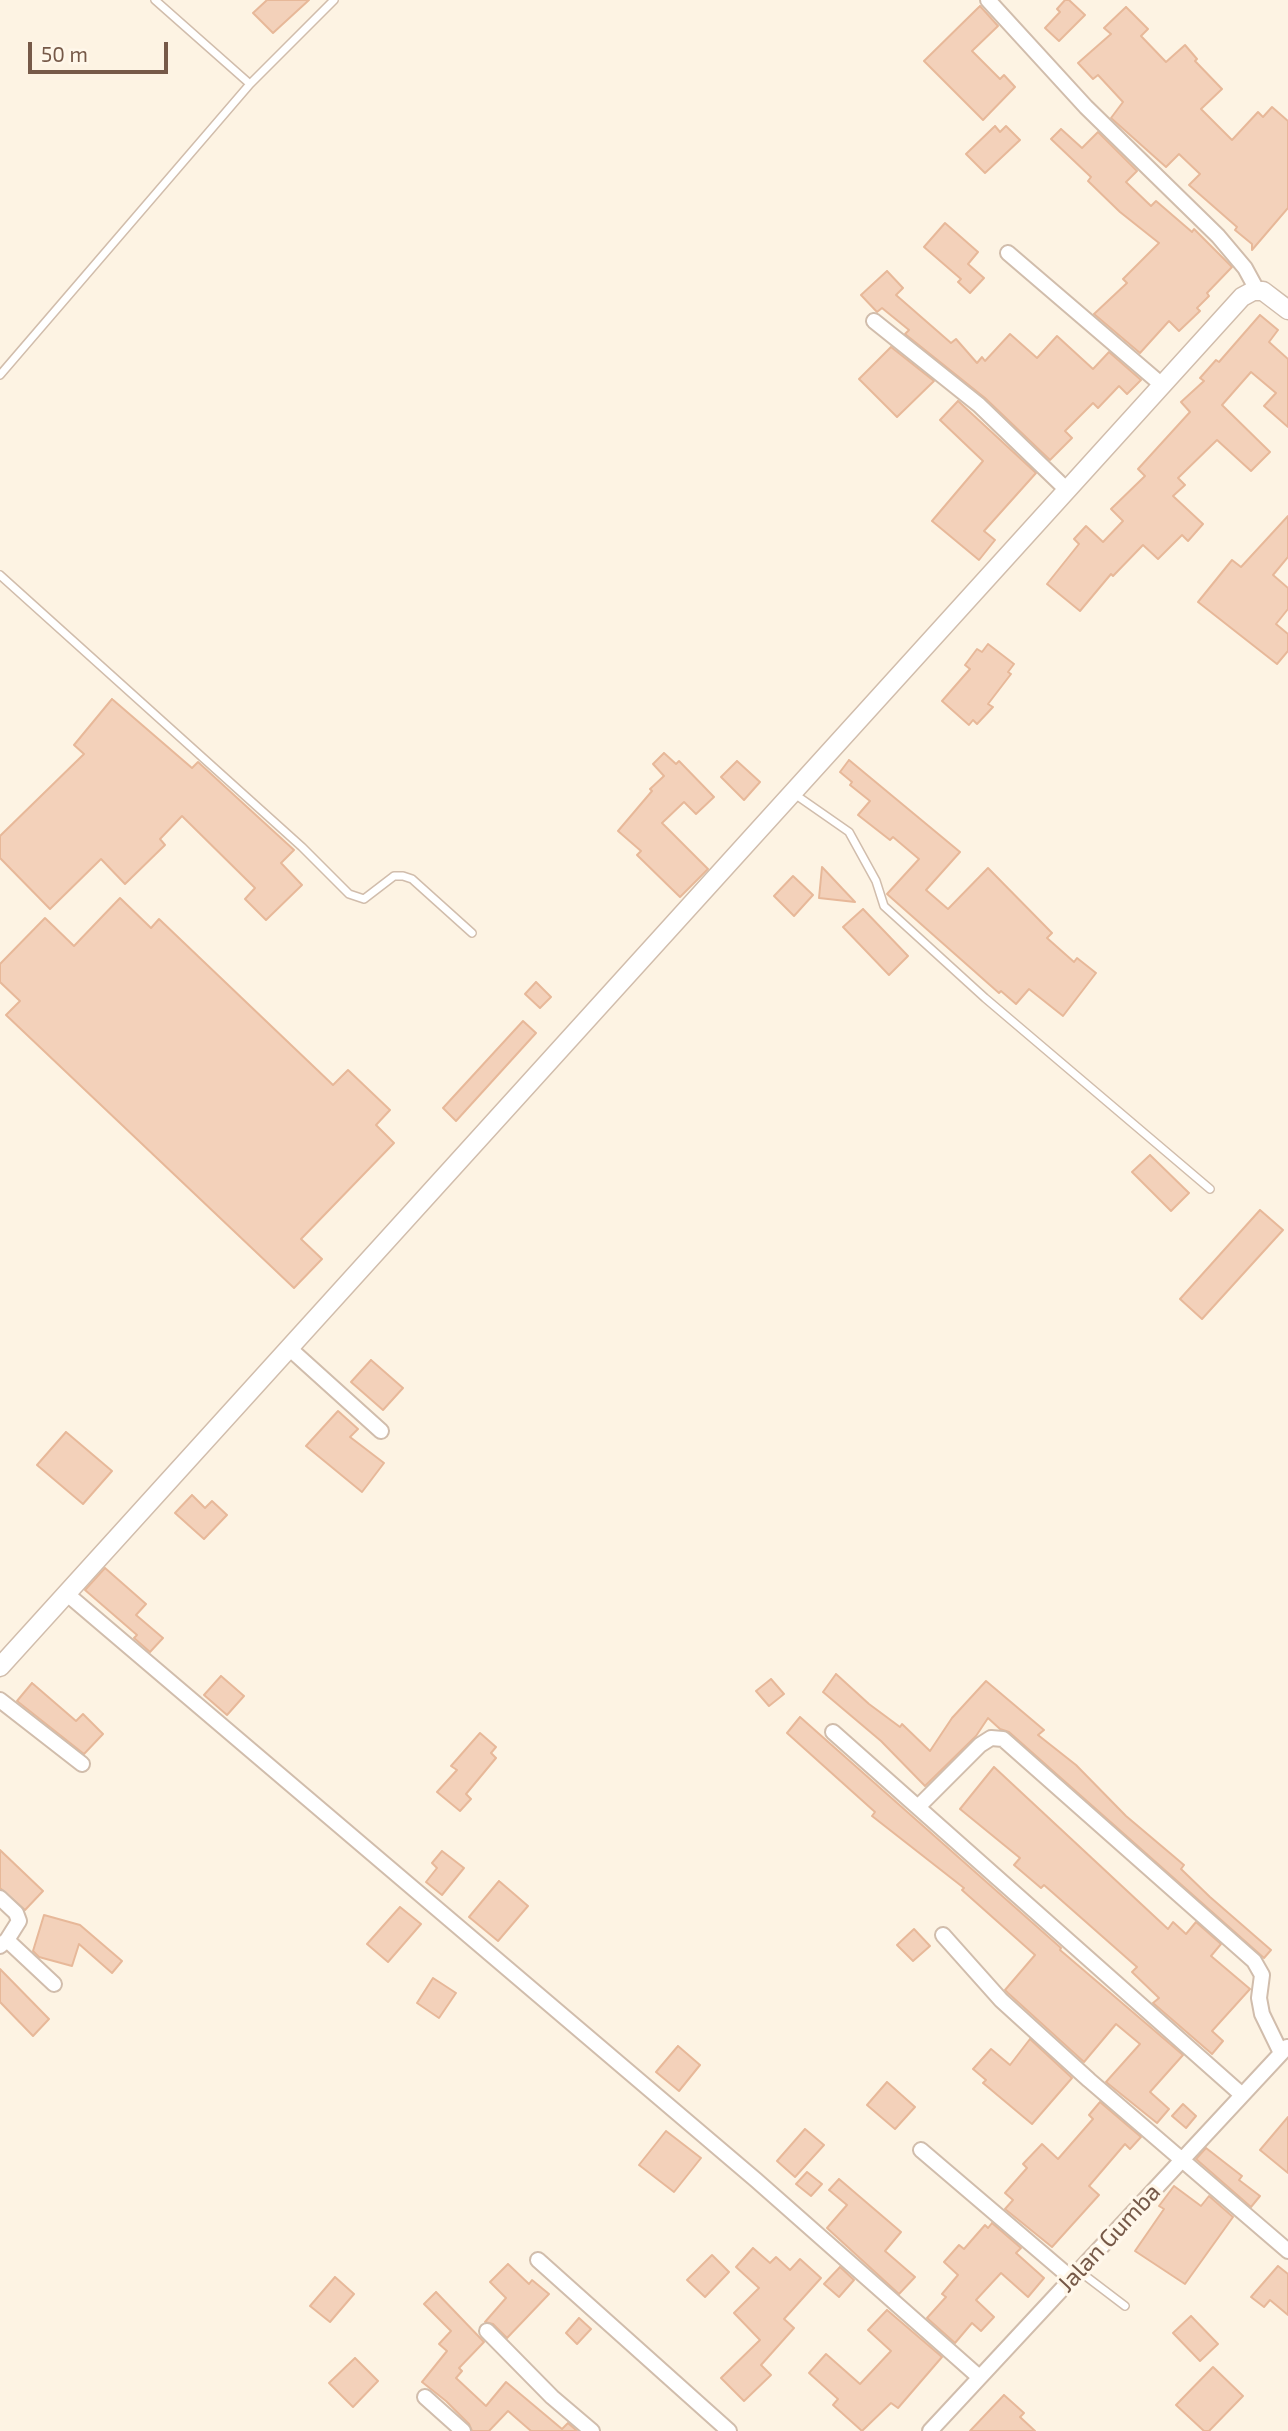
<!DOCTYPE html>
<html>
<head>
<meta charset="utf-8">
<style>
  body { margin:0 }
  #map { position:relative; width:1288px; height:2431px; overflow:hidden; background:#fdf3e3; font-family:"Exo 2",sans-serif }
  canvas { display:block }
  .scale { position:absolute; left:28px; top:42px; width:140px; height:32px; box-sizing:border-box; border:4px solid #765948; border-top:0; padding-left:9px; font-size:21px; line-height:24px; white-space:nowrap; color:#765948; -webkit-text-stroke:5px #fff7ea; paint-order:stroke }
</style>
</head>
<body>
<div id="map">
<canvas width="1288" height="2431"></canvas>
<div class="scale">50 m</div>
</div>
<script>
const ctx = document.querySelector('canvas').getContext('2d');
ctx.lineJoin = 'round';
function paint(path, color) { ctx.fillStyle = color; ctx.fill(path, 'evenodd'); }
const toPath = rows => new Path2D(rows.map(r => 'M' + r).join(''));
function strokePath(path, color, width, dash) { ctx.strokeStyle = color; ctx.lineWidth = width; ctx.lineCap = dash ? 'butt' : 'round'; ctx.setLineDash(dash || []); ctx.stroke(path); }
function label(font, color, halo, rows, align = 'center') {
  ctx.font = font + ' "Exo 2",sans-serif'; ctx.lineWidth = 7; ctx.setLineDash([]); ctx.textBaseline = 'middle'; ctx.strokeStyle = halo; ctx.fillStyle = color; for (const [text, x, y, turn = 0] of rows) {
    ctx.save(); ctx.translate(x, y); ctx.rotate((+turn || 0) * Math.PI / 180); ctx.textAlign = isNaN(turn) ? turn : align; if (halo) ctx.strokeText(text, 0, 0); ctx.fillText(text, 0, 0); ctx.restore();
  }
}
const building = toPath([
  [267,0,309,0,273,33,253,13,267,0],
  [1065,0,1069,0,1085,15,1059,41,1045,28,1060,12,1057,9,1065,0],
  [980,6,998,26,972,51,1000,79,1004,75,1015,87,983,120,924,61,980,6],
  [1126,7,1148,29,1141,36,1166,62,1185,45,1197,59,1195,61,1222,89,1201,109,1232,140,1258,112,1263,117,1272,107,1288,121,1288,208,1252,250,1252,244,1235,230,1237,227,1189,185,1200,174,1179,154,1166,167,1111,118,1123,102,1098,75,1093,79,1078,63,1111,34,1104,28,1126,7],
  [995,126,1000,132,1006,126,1020,140,985,173,966,154,995,126],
  [1061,129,1082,148,1098,132,1137,171,1126,182,1151,206,1156,201,1192,232,1194,229,1232,267,1207,293,1209,296,1197,308,1200,311,1179,331,1169,321,1140,353,1094,314,1127,283,1123,279,1159,243,1120,212,1088,181,1091,177,1051,139,1061,129],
  [945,223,978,252,968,264,984,278,970,293,958,282,961,279,924,247,945,223],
  [887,271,903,288,896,295,951,343,956,339,977,363,982,357,985,361,1010,334,1037,358,1057,336,1093,369,1109,352,1141,380,1127,394,1119,386,1098,408,1093,403,1065,431,1072,438,1050,460,985,398,905,334,909,330,882,308,877,312,861,295,887,271],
  [1260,315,1278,330,1269,342,1288,359,1288,427,1264,406,1276,393,1251,372,1222,405,1270,452,1251,471,1217,440,1178,478,1185,485,1173,496,1203,524,1188,541,1182,535,1158,559,1143,545,1113,576,1111,574,1080,611,1047,584,1079,544,1074,539,1086,526,1103,542,1123,521,1111,509,1145,476,1138,469,1190,412,1181,402,1204,381,1200,378,1216,360,1219,362,1260,315],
  [891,347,934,381,897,417,859,379,891,347],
  [958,401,1036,473,984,531,995,540,979,560,932,521,983,461,940,420,958,401],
  [1288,516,1288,557,1273,575,1288,588,1288,609,1276,624,1288,634,1288,651,1277,664,1198,602,1232,560,1241,567,1288,516],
  [988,644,1014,664,1008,672,1011,674,988,704,993,707,977,724,973,720,969,725,942,701,970,669,965,665,977,649,982,652,988,644],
  [112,699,192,768,198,762,294,850,281,863,302,885,266,920,245,899,255,888,182,816,160,839,165,845,125,884,101,859,50,909,0,858,0,836,84,754,74,745,112,699],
  [664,753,676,764,679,761,714,797,696,814,684,802,662,823,708,869,680,897,637,855,641,851,618,831,652,791,650,789,664,776,653,764,664,753],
  [849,760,960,852,926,890,948,909,988,868,1052,933,1047,938,1074,962,1077,958,1096,973,1063,1016,1029,989,1016,1004,1001,991,999,993,887,894,919,859,893,837,890,840,858,815,870,801,850,785,852,782,840,772,849,760],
  [737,761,760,782,744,800,721,777,737,761],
  [822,867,855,902,819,898,822,867],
  [793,876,813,895,794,916,774,896,793,876],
  [120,898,151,928,159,919,333,1085,348,1070,390,1110,376,1125,394,1143,301,1239,322,1259,294,1288,6,1015,20,1001,0,982,0,964,45,918,74,946,120,898],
  [863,909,908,956,889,975,843,927,863,909],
  [536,982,551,997,540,1008,525,994,536,982],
  [523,1021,536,1033,456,1121,443,1108,523,1021],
  [1150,1155,1189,1193,1171,1211,1132,1172,1150,1155],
  [1260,1210,1283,1230,1202,1319,1180,1299,1260,1210],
  [371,1360,403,1388,383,1410,351,1382,371,1360],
  [338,1411,358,1429,350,1437,384,1463,362,1492,306,1446,338,1411],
  [66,1432,112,1471,83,1504,37,1465,66,1432],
  [192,1495,205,1508,212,1501,227,1515,204,1539,175,1513,192,1495],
  [105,1568,146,1604,136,1615,163,1638,150,1652,134,1638,137,1635,85,1590,105,1568],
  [836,1674,869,1704,900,1727,902,1724,930,1751,952,1718,986,1681,1044,1730,1038,1735,1076,1765,1126,1816,1184,1865,1181,1869,1210,1897,1271,1950,1264,1958,1009,1732,1000,1729,988,1718,976,1736,925,1786,881,1741,823,1692,836,1674],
  [221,1676,244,1696,227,1715,204,1695,221,1676],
  [771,1679,784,1694,769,1706,756,1691,771,1679],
  [32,1683,76,1721,83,1714,103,1734,84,1754,17,1701,32,1683],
  [800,1717,1061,1948,1060,1950,1183,2055,1150,2092,1169,2109,1157,2123,1106,2082,1140,2044,1116,2024,1084,2062,1008,1993,1005,1990,1035,1955,962,1890,964,1888,872,1816,875,1812,787,1733,800,1717],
  [480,1733,496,1747,491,1753,496,1758,466,1794,471,1799,460,1811,437,1792,457,1770,451,1766,480,1733],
  [994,1767,1168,1929,1173,1922,1186,1934,1196,1922,1221,1944,1211,1956,1250,1989,1212,2031,1223,2041,1212,2054,1153,2003,1159,1998,1132,1972,1137,1967,1044,1885,1041,1888,1014,1865,1020,1858,960,1809,994,1767],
  [0,1850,43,1891,25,1910,0,1888,0,1850],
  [442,1851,464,1868,442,1895,426,1882,437,1868,432,1863,442,1851],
  [499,1881,528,1906,498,1941,469,1917,499,1881],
  [400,1907,421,1924,388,1962,367,1944,400,1907],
  [44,1915,80,1925,122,1961,112,1973,79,1944,72,1966,39,1957,33,1951,44,1915],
  [914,1929,930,1946,913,1961,897,1945,914,1929],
  [0,1969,49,2019,33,2036,0,2002,0,1969],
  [433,1978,456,1993,439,2018,417,2003,433,1978],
  [1030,2039,1072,2078,1032,2124,983,2083,986,2080,973,2069,991,2049,1010,2065,1030,2039],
  [678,2046,700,2065,679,2091,656,2072,678,2046],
  [887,2082,915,2107,895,2129,867,2105,887,2082],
  [1100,2102,1141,2137,1130,2149,1125,2144,1089,2186,1099,2195,1052,2247,1005,2209,1013,2200,1005,2193,1027,2168,1023,2164,1042,2144,1058,2159,1093,2119,1089,2115,1100,2102],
  [1183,2104,1196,2116,1186,2128,1172,2116,1183,2104],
  [1288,2117,1288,2173,1260,2150,1288,2117],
  [805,2129,824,2145,795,2177,777,2161,805,2129],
  [666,2131,701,2158,674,2192,639,2165,666,2131],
  [1206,2148,1242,2176,1239,2180,1260,2196,1251,2207,1196,2159,1206,2148],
  [807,2172,822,2184,811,2196,796,2184,807,2172],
  [839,2179,901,2232,885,2251,915,2277,899,2294,827,2228,847,2205,829,2190,839,2179],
  [1174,2186,1201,2206,1209,2196,1233,2217,1185,2284,1135,2251,1164,2209,1159,2206,1174,2186],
  [992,2223,1021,2248,1016,2253,1044,2278,1028,2297,1001,2273,976,2300,994,2317,981,2331,972,2323,955,2343,927,2318,946,2297,942,2294,958,2275,944,2262,959,2245,964,2249,985,2225,988,2228,992,2223],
  [753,2248,770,2263,776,2257,790,2270,800,2259,821,2278,784,2319,794,2328,761,2365,771,2375,744,2401,721,2378,760,2340,734,2313,759,2288,736,2267,753,2248],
  [712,2255,729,2272,705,2297,687,2280,712,2255],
  [508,2264,529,2284,532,2280,549,2294,507,2338,493,2324,485,2322,506,2298,490,2282,508,2264],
  [1278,2266,1288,2274,1288,2315,1270,2300,1264,2307,1251,2297,1278,2266],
  [840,2267,854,2280,839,2297,824,2284,840,2267],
  [335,2277,354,2294,330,2322,310,2306,335,2277],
  [436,2292,484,2342,459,2368,462,2371,456,2378,486,2406,506,2382,562,2429,568,2423,577,2431,531,2431,508,2411,489,2431,472,2431,469,2424,446,2401,422,2382,447,2351,439,2344,451,2331,424,2304,436,2292],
  [887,2310,942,2357,898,2408,891,2403,862,2431,833,2405,838,2399,809,2373,826,2354,860,2384,891,2351,868,2330,887,2310],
  [1191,2316,1218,2344,1200,2361,1173,2333,1191,2316],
  [579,2318,591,2329,577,2344,566,2333,579,2318],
  [355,2358,378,2381,353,2407,329,2383,355,2358],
  [1213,2367,1243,2396,1209,2431,1204,2431,1176,2405,1213,2367],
  [1004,2395,1024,2413,1020,2417,1035,2431,970,2431,1004,2395]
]);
paint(building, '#f3d1ba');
strokePath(building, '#e7b899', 2);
const service = toPath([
  [155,0,250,84],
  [0,375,250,84,334,0],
  [0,575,302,847,349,894,364,899,394,876,403,876,412,879,472,933],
  [793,793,849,832,876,881,884,906,985,998,1210,1189],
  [1079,2271,1125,2306]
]);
const minor = toPath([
  [988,0,1086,107,1218,236,1245,268,1257,290],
  [1008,253,1162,385],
  [874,321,979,405,1067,490],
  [289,1348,381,1431],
  [67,1594,756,2180,978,2376],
  [0,1700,82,1764],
  [833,1732,1241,2094],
  [918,1807,980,1745,991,1738,1003,1739,1254,1961,1262,1975,1259,1998,1262,2014,1281,2053],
  [0,1898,16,1913,19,1921,7,1940],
  [943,1935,1001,2000,1089,2080,1288,2251],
  [0,1946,7,1940,54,1984],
  [921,2150,1071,2278],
  [538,2260,729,2431],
  [487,2331,552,2397,592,2431],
  [425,2397,463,2431],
  [930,2431,1287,2047]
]);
const tertiary = toPath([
  [0,1667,1242,297,1253,291,1263,291,1288,310]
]);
strokePath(service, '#d1bdac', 10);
strokePath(minor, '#d1bdac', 18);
strokePath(tertiary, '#d1bdac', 21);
strokePath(service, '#fff', 7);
strokePath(minor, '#fff', 14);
strokePath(tertiary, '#fff', 18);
label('24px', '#765948', '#fff7ea', [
  ["Jalan Gumba",1109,2238,-47]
]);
</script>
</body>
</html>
